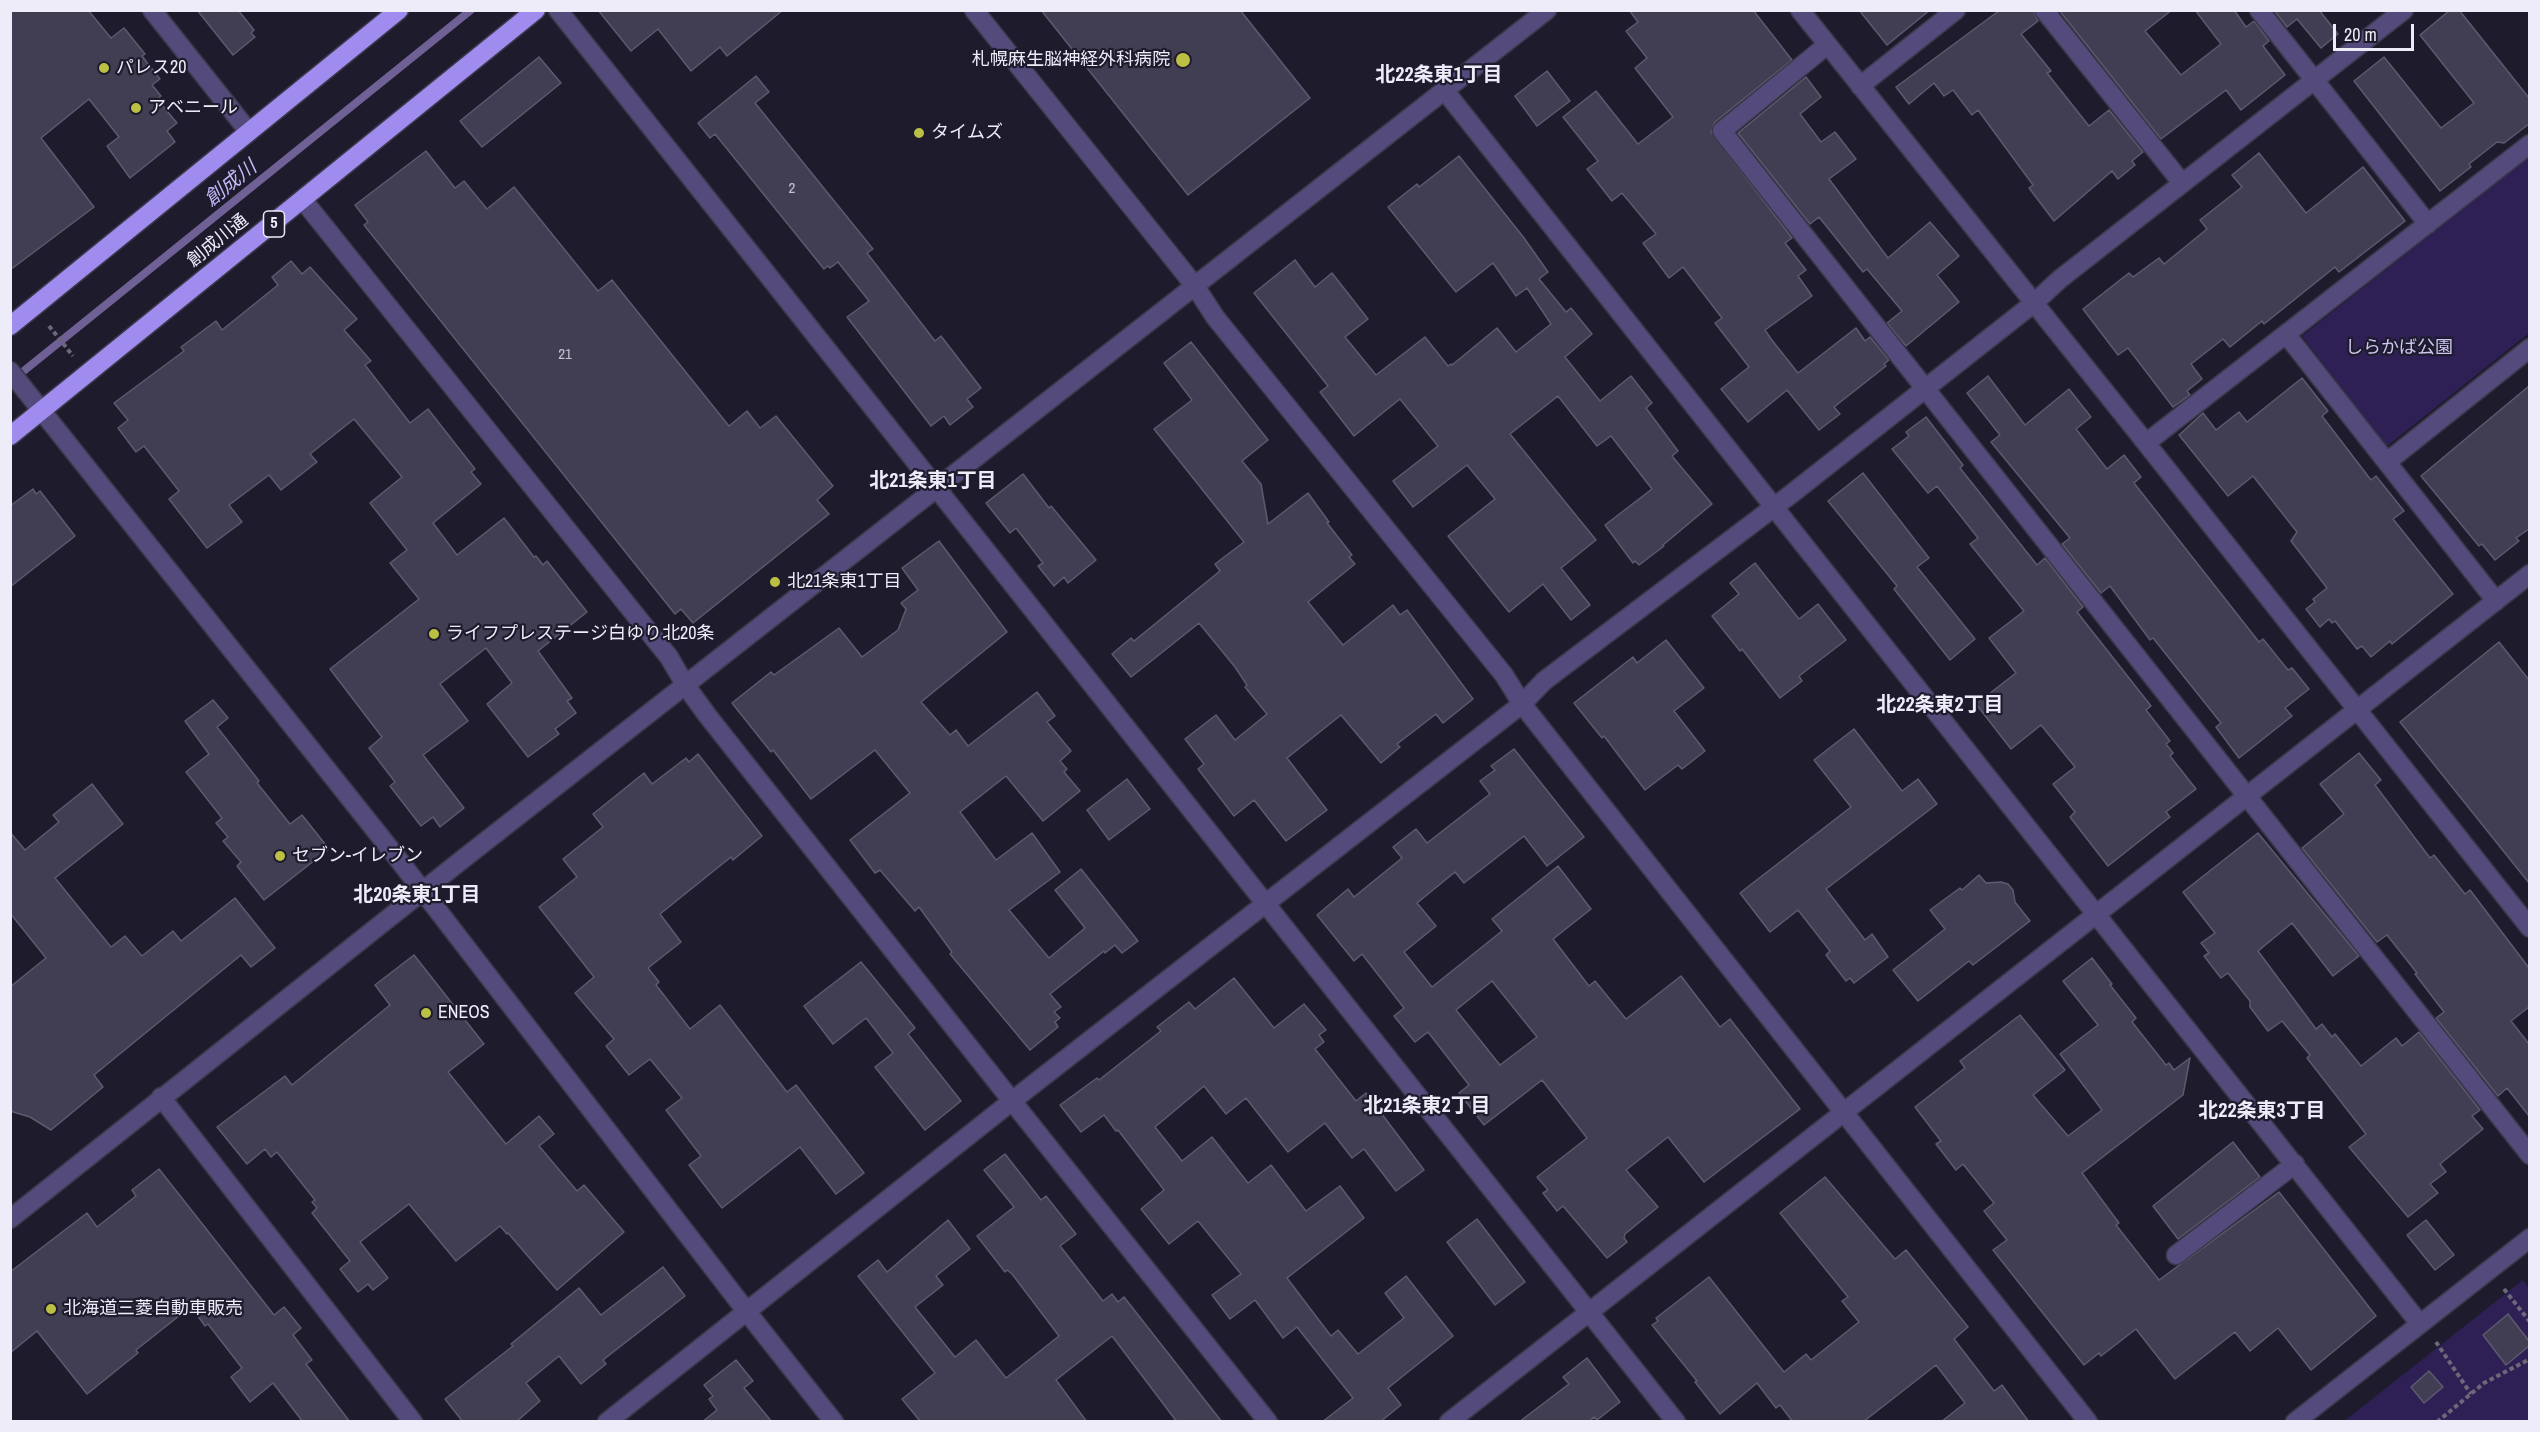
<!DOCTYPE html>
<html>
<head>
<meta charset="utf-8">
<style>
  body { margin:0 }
  #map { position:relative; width:2540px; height:1432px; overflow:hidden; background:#1e1b2d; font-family:"Archivo Narrow",sans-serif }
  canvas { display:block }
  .frame { position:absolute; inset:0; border:12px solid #eeecf9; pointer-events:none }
  .scale { position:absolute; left:2333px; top:24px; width:81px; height:27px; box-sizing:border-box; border:3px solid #eeecf9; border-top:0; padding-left:8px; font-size:18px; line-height:21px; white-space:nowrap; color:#eeecf9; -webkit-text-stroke:4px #1e1b2d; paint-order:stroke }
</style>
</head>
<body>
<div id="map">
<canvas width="2540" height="1432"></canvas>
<div class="frame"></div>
<div class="scale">20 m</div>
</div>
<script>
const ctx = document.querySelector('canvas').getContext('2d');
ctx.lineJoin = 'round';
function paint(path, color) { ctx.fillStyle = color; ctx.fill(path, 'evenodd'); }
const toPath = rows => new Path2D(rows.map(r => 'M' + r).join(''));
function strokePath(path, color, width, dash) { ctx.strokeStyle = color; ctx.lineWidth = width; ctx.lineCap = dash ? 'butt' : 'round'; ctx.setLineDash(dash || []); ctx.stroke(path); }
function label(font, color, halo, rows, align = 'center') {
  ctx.font = font + ' "Archivo Narrow","Noto Sans JP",sans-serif'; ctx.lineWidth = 4.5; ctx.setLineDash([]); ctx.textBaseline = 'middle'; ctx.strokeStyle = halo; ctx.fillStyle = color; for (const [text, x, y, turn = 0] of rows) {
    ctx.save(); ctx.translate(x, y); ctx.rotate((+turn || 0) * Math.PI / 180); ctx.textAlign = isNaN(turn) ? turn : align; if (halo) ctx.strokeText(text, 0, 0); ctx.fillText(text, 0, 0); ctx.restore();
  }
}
paint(toPath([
  [2529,157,2529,333,2386,447,2302,336],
  [2523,1280,2529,1289,2529,1421,2343,1422]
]), '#2e2055');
strokePath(toPath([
  [15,378,471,10]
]), '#6f6196', 8);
const building = toPath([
  [10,10,88,10,111,38,124,28,145,54,142,56,160,79,152,85,161,96,157,99,177,123,167,131,175,142,130,178,107,146,119,137,89,99,41,138,94,207,10,270,10,10],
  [197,10,238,10,254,30,251,33,255,37,233,55,197,10],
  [598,10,783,10,727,56,720,47,691,71,658,29,631,51,598,10],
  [1041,10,1240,10,1310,98,1188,195,1041,10],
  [1629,10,1753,10,1792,60,1715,122,1711,132,1792,238,1785,243,1806,270,1798,276,1812,296,1765,330,1771,339,1798,373,1856,328,1865,341,1870,337,1889,360,1884,364,1886,366,1834,407,1840,414,1819,430,1787,390,1748,422,1721,389,1749,367,1715,323,1722,318,1683,267,1669,278,1643,243,1656,234,1622,193,1612,201,1587,169,1598,161,1563,117,1596,91,1638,144,1673,117,1635,68,1647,58,1626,31,1638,22,1629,10],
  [1859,10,1930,10,1887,45,1859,10],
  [2000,10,2033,10,2038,21,2021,34,2051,71,2047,73,2089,126,2109,110,2143,152,2132,161,2135,165,2118,179,2112,171,2054,221,2029,188,2033,185,1978,110,1972,115,1953,90,1944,96,1934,83,1909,104,1896,87,2000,10],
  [2059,10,2172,10,2145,31,2181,75,2221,44,2195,10,2234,10,2246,27,2254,21,2269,41,2263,46,2285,75,2241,110,2226,90,2161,139,2059,10],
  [2274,10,2319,10,2338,34,2321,48,2297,19,2287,27,2274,10],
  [2450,10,2459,10,2529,98,2529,124,2504,143,2497,142,2469,164,2471,167,2440,191,2354,81,2384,57,2441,128,2474,103,2420,35,2450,10],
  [539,57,561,83,482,147,460,121,539,57],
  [1547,71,1570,101,1537,126,1515,96,1547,71],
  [756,76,769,92,755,103,873,249,867,253,935,341,941,336,981,388,967,399,973,407,950,425,944,416,931,426,847,317,869,301,838,262,830,268,828,266,824,269,715,134,710,138,698,123,756,76],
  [1806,77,1821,97,1800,114,1821,142,1835,132,1856,159,1829,179,1888,258,1930,222,1959,256,1937,275,1959,302,1906,346,1887,323,1902,311,1867,269,1863,272,1819,217,1810,224,1738,133,1806,77],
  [426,151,455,188,464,181,487,209,514,187,598,291,612,280,729,426,747,411,760,428,776,416,833,486,817,500,829,514,693,623,681,609,675,614,364,225,368,222,355,205,426,151],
  [2259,153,2306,213,2363,167,2405,221,2339,272,2335,267,2264,324,2262,321,2230,347,2223,339,2191,364,2202,379,2187,391,2190,395,2173,407,2128,348,2118,355,2083,309,2129,273,2133,277,2159,258,2164,264,2207,229,2200,220,2242,187,2232,175,2259,153],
  [1459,156,1524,238,1548,272,1539,279,1566,312,1571,308,1592,334,1565,357,1600,401,1631,376,1652,403,1646,408,1678,451,1672,456,1712,504,1663,545,1664,546,1639,565,1635,561,1633,563,1605,525,1652,489,1611,436,1597,446,1558,396,1510,434,1596,540,1561,568,1590,605,1571,620,1543,584,1509,612,1448,536,1495,499,1467,465,1413,507,1393,481,1438,446,1400,399,1354,436,1320,392,1328,386,1254,293,1295,260,1315,287,1332,273,1368,319,1345,337,1376,375,1425,337,1448,366,1451,364,1452,365,1497,328,1516,352,1551,324,1527,288,1516,296,1493,263,1456,292,1388,207,1417,184,1419,187,1459,156],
  [291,261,302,274,310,267,357,319,344,330,371,361,365,365,410,423,428,409,475,469,471,472,481,484,433,523,457,555,504,518,534,557,536,556,543,565,547,561,587,612,538,651,572,698,567,701,576,713,555,729,559,734,528,757,487,704,512,683,486,648,440,684,468,721,423,755,464,808,440,827,433,817,421,826,390,786,395,782,369,748,382,737,330,669,419,599,390,563,407,550,370,503,402,477,354,419,310,454,317,462,281,490,269,475,229,505,242,522,207,548,169,499,179,491,144,446,136,452,118,428,128,420,114,403,184,351,181,347,216,321,222,330,278,285,272,277,291,261],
  [1191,342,1268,440,1242,461,1261,484,1268,524,1308,493,1329,522,1327,523,1352,555,1349,557,1355,564,1308,602,1343,645,1393,605,1400,615,1407,610,1473,699,1443,723,1436,714,1397,744,1400,747,1381,763,1341,715,1287,758,1327,810,1286,841,1254,800,1234,816,1198,769,1204,764,1185,739,1216,715,1235,740,1267,714,1245,687,1247,685,1235,667,1199,623,1131,677,1112,654,1131,638,1134,641,1220,571,1215,564,1244,542,1154,429,1192,400,1164,363,1191,342],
  [1988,376,2025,425,2069,389,2091,417,2076,429,2107,469,2124,455,2141,477,2134,483,2259,642,2263,639,2288,670,2292,668,2309,689,2285,708,2292,716,2239,758,2216,727,2221,723,2153,638,2150,640,2110,586,2101,593,2062,544,2070,538,1991,442,2000,435,1967,393,1988,376],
  [2302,378,2328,411,2322,416,2371,480,2376,476,2404,511,2393,519,2453,594,2392,644,2390,641,2371,657,2362,646,2357,649,2335,621,2332,623,2329,619,2320,627,2306,609,2315,602,2313,599,2327,588,2291,541,2297,532,2253,476,2228,496,2179,435,2203,413,2216,430,2239,412,2247,422,2302,378],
  [2529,386,2529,529,2516,538,2519,541,2495,560,2482,544,2479,546,2421,476,2529,386],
  [1926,417,1963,465,1960,468,2037,565,2045,558,2083,607,2077,612,2151,706,2146,710,2170,741,2166,744,2173,753,2170,756,2196,789,2166,812,2170,817,2108,866,2070,817,2075,812,2053,784,2075,767,2041,725,2011,749,1976,704,2016,673,1989,638,2024,611,1970,544,1978,538,1937,486,1928,493,1892,449,1909,436,1906,432,1926,417],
  [1863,473,1929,558,1917,567,1975,639,1950,660,1894,589,1897,586,1828,501,1863,473],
  [1023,474,1049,508,1051,506,1096,560,1068,583,1064,577,1054,586,1038,566,1043,563,1016,528,1010,533,986,503,1023,474],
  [33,489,36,494,40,491,75,536,10,587,10,506,33,489],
  [939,541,1007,632,921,702,950,735,956,730,968,746,1037,692,1055,716,1047,722,1071,751,1060,761,1067,769,1064,772,1080,791,1043,821,1006,776,960,812,996,860,1032,833,1060,872,1009,910,1049,958,1085,928,1055,890,1081,869,1138,941,1122,953,1115,945,1105,953,1104,951,1050,994,1061,1007,1054,1012,1060,1018,1055,1022,1058,1027,1030,1050,950,954,952,952,919,907,915,911,880,870,875,873,850,840,910,793,875,750,811,799,773,750,771,752,732,703,771,672,774,675,839,628,862,657,898,630,906,609,901,603,918,590,902,568,939,541],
  [1755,563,1799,619,1818,604,1846,640,1799,676,1802,681,1780,698,1742,649,1740,651,1712,616,1739,594,1730,583,1755,563],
  [1666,640,1704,688,1674,711,1705,751,1682,769,1678,765,1645,790,1604,736,1602,738,1574,703,1633,657,1637,663,1666,640],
  [2499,642,2529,680,2529,883,2400,722,2499,642],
  [213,700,228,718,217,727,259,781,257,783,290,824,302,815,329,849,264,900,237,866,241,862,223,841,228,837,216,823,222,818,186,772,209,754,185,721,213,700],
  [1854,729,1902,791,1918,779,1937,804,1826,889,1865,940,1872,934,1888,957,1854,983,1850,978,1846,981,1826,955,1830,951,1798,910,1770,932,1740,893,1851,807,1814,760,1854,729],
  [1514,749,1584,837,1547,866,1524,836,1464,883,1455,872,1417,903,1436,926,1404,952,1432,987,1502,931,1492,919,1558,866,1591,909,1553,939,1589,986,1595,981,1626,1019,1681,976,1720,1027,1730,1019,1800,1109,1704,1182,1668,1137,1626,1170,1658,1207,1625,1234,1624,1238,1627,1242,1607,1258,1563,1206,1557,1211,1543,1193,1548,1190,1537,1177,1587,1138,1542,1080,1484,1125,1459,1093,1469,1085,1428,1032,1415,1042,1394,1016,1404,1008,1362,954,1354,961,1317,915,1348,889,1354,897,1402,858,1393,847,1416,829,1427,843,1490,794,1480,781,1495,770,1491,766,1514,749],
  [1492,981,1537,1037,1500,1065,1456,1010,1492,981],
  [2359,753,2381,780,2375,785,2430,858,2434,855,2465,894,2470,890,2529,968,2529,1007,2511,1021,2529,1044,2529,1116,2507,1088,2498,1096,2436,1018,2444,1012,2415,974,2417,973,2387,935,2377,942,2302,848,2344,814,2320,784,2359,753],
  [698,754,762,836,733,860,731,857,660,914,681,942,648,968,659,982,656,985,690,1029,720,1005,787,1092,796,1085,864,1173,836,1194,800,1147,722,1208,689,1165,701,1156,666,1110,682,1098,650,1059,629,1075,606,1046,614,1039,575,993,594,977,539,907,577,877,563,859,603,827,593,814,644,773,652,784,686,758,689,762,698,754],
  [1127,779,1150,809,1109,840,1087,810,1127,779],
  [92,784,123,824,55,878,111,947,125,936,142,956,173,931,181,941,235,898,275,948,251,967,241,955,94,1075,103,1087,51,1130,30,1117,10,1111,10,987,46,958,10,913,10,832,25,850,59,822,53,815,92,784],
  [2258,833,2359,956,2333,976,2292,923,2258,951,2316,1029,2322,1024,2332,1037,2335,1034,2361,1066,2396,1038,2402,1046,2419,1032,2480,1110,2472,1116,2483,1129,2440,1164,2446,1172,2430,1184,2438,1193,2408,1217,2349,1147,2366,1134,2307,1058,2310,1055,2282,1021,2268,1031,2250,1007,2250,1001,2228,973,2221,978,2204,956,2209,953,2201,943,2215,933,2183,892,2258,833],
  [1979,875,1986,883,2001,882,2008,884,2013,890,2015,902,2030,921,1973,965,1969,961,1918,1001,1893,970,1945,929,1930,910,1960,888,1962,890,1979,875],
  [414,955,484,1044,448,1072,506,1144,539,1116,554,1134,539,1146,577,1191,584,1185,624,1232,557,1290,508,1233,507,1234,500,1226,456,1261,409,1204,360,1242,388,1278,373,1290,368,1284,358,1292,340,1269,350,1261,312,1213,317,1208,312,1202,315,1200,277,1152,271,1157,265,1149,247,1164,217,1127,285,1076,292,1085,390,1005,375,985,414,955],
  [2092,958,2112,984,2110,985,2136,1018,2132,1022,2166,1065,2169,1063,2174,1070,2190,1058,2183,1095,2082,1173,2119,1223,2116,1225,2159,1280,2279,1192,2376,1316,2311,1370,2278,1328,2250,1351,2235,1332,2175,1379,2136,1329,2101,1356,2099,1353,2084,1365,1993,1250,2007,1240,1984,1211,1994,1203,1963,1164,1956,1170,1936,1144,1941,1141,1915,1107,1965,1068,1960,1061,2020,1015,2065,1070,2033,1095,2068,1136,2102,1110,2060,1054,2098,1025,2063,981,2092,958],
  [861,962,915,1028,908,1034,961,1101,925,1130,875,1067,893,1053,866,1018,833,1044,804,1006,861,962],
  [1234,978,1274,1028,1304,1004,1326,1030,1319,1035,1324,1042,1315,1049,1356,1101,1366,1093,1424,1170,1396,1191,1364,1149,1352,1158,1325,1123,1288,1152,1246,1098,1226,1114,1204,1086,1155,1127,1182,1161,1212,1137,1248,1183,1271,1165,1306,1211,1340,1186,1364,1218,1287,1278,1331,1336,1338,1330,1358,1354,1404,1318,1385,1293,1406,1276,1453,1336,1388,1388,1401,1405,1380,1422,1322,1422,1353,1398,1297,1327,1283,1338,1255,1300,1230,1319,1212,1295,1241,1274,1198,1221,1169,1244,1141,1209,1164,1190,1118,1130,1116,1131,1104,1115,1081,1132,1060,1105,1097,1078,1099,1080,1161,1031,1157,1027,1189,1002,1195,1009,1234,978],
  [2233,1142,2260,1177,2178,1239,2153,1206,2233,1142],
  [1005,1154,1041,1200,1046,1196,1076,1234,1060,1246,1103,1301,1112,1294,1118,1302,1124,1297,1222,1422,1177,1422,1112,1336,1056,1380,1087,1422,920,1421,902,1399,935,1373,858,1276,878,1260,887,1272,948,1220,970,1249,936,1276,943,1285,915,1307,955,1357,976,1340,1006,1378,1059,1336,1012,1274,1007,1270,1005,1272,977,1236,1014,1207,984,1170,1005,1154],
  [159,1169,274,1315,284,1307,301,1328,293,1335,312,1360,306,1364,350,1422,303,1422,273,1383,250,1402,231,1377,242,1368,208,1324,205,1326,193,1309,186,1315,184,1312,136,1350,138,1353,87,1394,37,1331,10,1353,10,1272,87,1213,97,1227,136,1196,132,1190,159,1169],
  [1825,1177,1895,1259,1906,1250,1968,1327,1954,1339,1994,1391,2002,1385,2029,1422,1941,1422,1965,1403,1936,1365,1863,1422,1793,1422,1780,1405,1776,1408,1757,1383,1720,1414,1695,1382,1697,1381,1652,1325,1658,1321,1656,1318,1709,1277,1784,1372,1806,1354,1811,1360,1859,1322,1842,1301,1848,1297,1780,1213,1825,1177],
  [1477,1219,1525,1282,1495,1305,1447,1242,1477,1219],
  [2426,1220,2454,1255,2435,1270,2407,1235,2426,1220],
  [663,1267,685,1296,603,1360,606,1364,581,1384,559,1356,526,1383,540,1401,516,1422,463,1422,445,1399,513,1346,511,1344,579,1288,601,1315,663,1267],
  [2508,1314,2529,1341,2529,1346,2506,1365,2483,1335,2508,1314],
  [1587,1358,1620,1402,1597,1420,1594,1417,1589,1422,1519,1422,1569,1384,1563,1377,1587,1358],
  [736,1360,753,1381,744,1388,772,1422,702,1422,717,1410,709,1399,713,1396,704,1385,736,1360],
  [2429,1371,2443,1387,2424,1403,2411,1387,2429,1371]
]);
paint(building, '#413e53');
strokePath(building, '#5d5a70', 1.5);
const minor = toPath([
  [152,10,249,132],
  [558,10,1676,1422],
  [974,10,1195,286,1215,317,1504,675,1522,704,2088,1422],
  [1800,10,2146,443,2530,928],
  [2044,10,2182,183],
  [2259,10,2428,224],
  [1827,45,1722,131,2530,1155],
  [1860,86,1956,10],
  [1445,91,2420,1324],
  [303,200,669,657,686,686,707,715,1012,1101,1268,1422],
  [2286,334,2496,601],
  [10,371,395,855,747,1312,834,1422],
  [2146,443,2530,144],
  [2387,462,2530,348],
  [161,1097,413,1422],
  [10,1219,463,859,1547,10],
  [2176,1255,2295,1164],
  [607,1422,1026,1090,1522,704,1544,681,1790,495,2034,303,2060,279,2404,10],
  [1449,1422,2530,574],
  [2295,1422,2530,1238]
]);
const highway = toPath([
  [10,326,399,10],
  [10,436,536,10]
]);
strokePath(minor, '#3b384a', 21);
strokePath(highway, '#3b384a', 21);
strokePath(toPath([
  [49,326,73,356],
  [2504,1289,2530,1322],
  [2436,1342,2471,1394],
  [2437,1422,2484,1383,2530,1359]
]), '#6b6878', 4, [4.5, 3]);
strokePath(minor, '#544b7c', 18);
strokePath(highway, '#a08cef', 18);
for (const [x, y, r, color] of [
  [1183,60,8,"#bbc045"],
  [104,68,6,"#bbc045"],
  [136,108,6,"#bbc045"],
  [919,133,6,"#bbc045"],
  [775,582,6,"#bbc045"],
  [434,634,6,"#bbc045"],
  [280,856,6,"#bbc045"],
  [426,1013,6,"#bbc045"],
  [51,1309,6,"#bbc045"]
]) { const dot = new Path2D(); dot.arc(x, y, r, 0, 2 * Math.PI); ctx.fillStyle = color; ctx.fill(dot); strokePath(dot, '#1e1b2d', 2); }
label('15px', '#c3c0d0', null, [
  ["2",792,189],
  ["21",565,355]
]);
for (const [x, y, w] of [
  [274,224,21]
]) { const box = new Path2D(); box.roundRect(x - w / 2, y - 13, w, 26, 4.5); ctx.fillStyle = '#1e1b2d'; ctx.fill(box); strokePath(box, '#eeecf9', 1.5); }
label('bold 16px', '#eeecf9', null, [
  ["5",274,224]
]);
label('18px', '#eeecf9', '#1e1b2d', [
  ["札幌麻生脳神経外科病院",1170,60,"right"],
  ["パレス20",116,68],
  ["アベニール",148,108],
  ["タイムズ",931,133],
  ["北21条東1丁目",787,582],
  ["ライフプレステージ白ゆり北20条",446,634],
  ["セブン-イレブン",292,856],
  ["ENEOS",438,1013],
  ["北海道三菱自動車販売",63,1309]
], 'left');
label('18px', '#eeecf9', '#1e1b2d', [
  ["創成川通",218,241,-39]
]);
label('18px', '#ccc6f1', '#1e1b2d', [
  ["しらかば公園",2399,348]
]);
label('bold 20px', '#eeecf9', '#1e1b2d', [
  ["北22条東1丁目",1439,76],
  ["北21条東1丁目",933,482],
  ["北22条東2丁目",1940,706],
  ["北20条東1丁目",417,896],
  ["北21条東2丁目",1427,1107],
  ["北22条東3丁目",2262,1112]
]);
label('italic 20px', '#c2b8f8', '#1e1b2d', [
  ["創成川",231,184,-39]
]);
</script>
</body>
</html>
